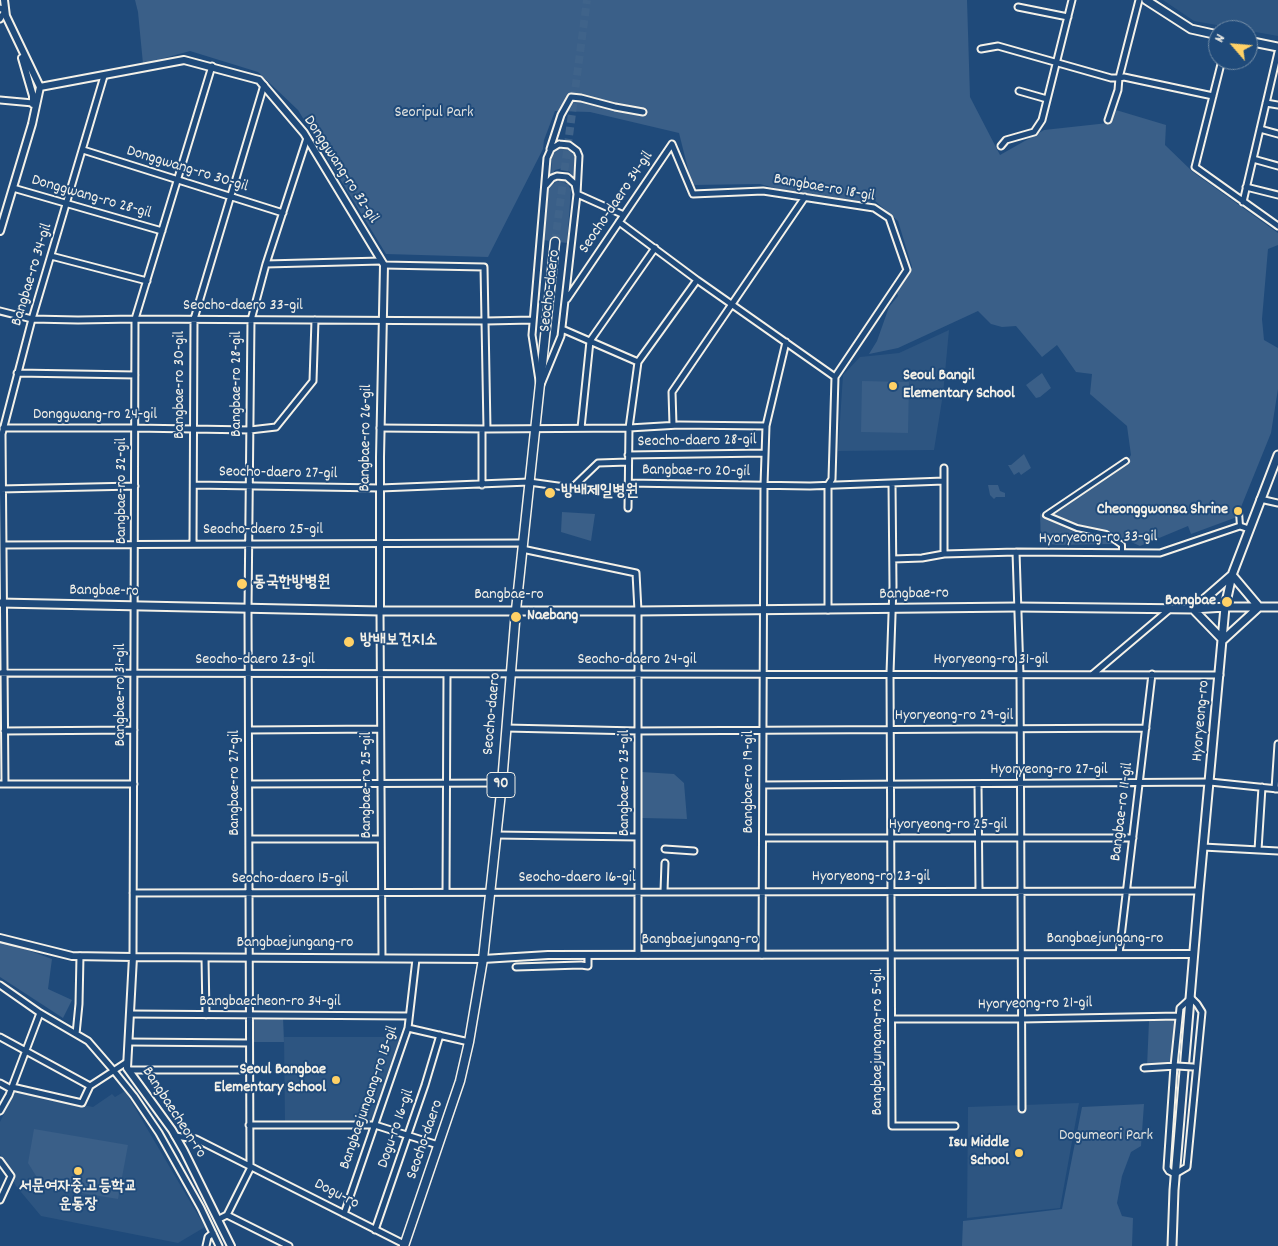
<!DOCTYPE html>
<html>
<head>
<meta charset="utf-8">
<style>
  body { margin:0 }
  #map { position:relative; width:1278px; height:1246px; overflow:hidden; background:#1f4a7a; font-family:Dekko,sans-serif }
  canvas { display:block }
  .north { position:absolute; left:1208px; top:20px; width:50px; height:50px; box-sizing:border-box; background:#1f4a7a; border:1px solid #748da6; border-radius:50%; rotate:297deg; font-size:14px; font-weight:700; line-height:20px; text-align:center; color:#f4f1e8 }
  .north::after { content:''; display:block; margin:auto; width:18px; height:22px; background:#ffd166; clip-path:polygon(50% 0,100% 100%,50% 72%,0 100%) }
</style>
</head>
<body>
<div id="map">
<canvas width="1278" height="1246"></canvas>
<div class="north">N</div>
</div>
<script>
const ctx = document.querySelector('canvas').getContext('2d');
ctx.lineJoin = 'round';
function paint(path, color) { ctx.fillStyle = color; ctx.fill(path, 'evenodd'); }
const toPath = rows => new Path2D(rows.map(r => 'M' + r).join(''));
function strokePath(path, color, width, dash) { ctx.strokeStyle = color; ctx.lineWidth = width; ctx.lineCap = dash ? 'butt' : 'round'; ctx.setLineDash(dash || []); ctx.stroke(path); }
function label(font, color, halo, rows, align = 'center') {
  ctx.font = font + ' Dekko,"Poor Story",sans-serif'; ctx.lineWidth = 4; ctx.setLineDash([]); ctx.textBaseline = 'middle'; ctx.strokeStyle = halo; ctx.fillStyle = color; for (const [text, x, y, turn = 0] of rows) {
    ctx.save(); ctx.translate(x, y); ctx.rotate((+turn || 0) * Math.PI / 180); ctx.textAlign = isNaN(turn) ? turn : align; if (halo) ctx.strokeText(text, 0, 0); ctx.fillText(text, 0, 0); ctx.restore();
  }
}
paint(toPath([
  [1163,0,1278,0,1278,36,1194,21],
  [949,330,943,394,934,450,838,451,843,375,860,357,899,353],
  [284,1037,402,1037,373,1123,285,1123],
  [15,1091,93,1107,112,1094,115,1097,125,1091,205,1227,178,1243,41,1216,16,1186,0,1154,0,1122],
  [1079,1103,1060,1208,967,1218,968,1107]
]), '#2d5581');
paint(toPath([
  [135,0,967,0,970,97,1000,155,1044,130,1108,123,1116,110,1166,125,1165,145,1193,172,1278,233,1278,245,1268,249,1262,319,1264,340,1278,348,1278,389,1271,433,1237,517,1191,534,1188,526,1140,546,1107,531,1077,527,1050,515,1126,463,1131,455,1127,426,1090,394,1092,374,1076,372,1057,345,1042,357,1016,326,1002,327,991,324,978,311,898,348,869,354,877,341,889,307,898,296,897,293,912,267,898,221,874,200,854,209,760,184,692,185,679,133,590,112,555,111,544,140,543,149,488,257,386,254,298,110,258,72,190,51,143,64,138,12],
  [560,148,568,149,573,154,575,157,573,178,569,171,563,168,555,170,551,176,552,155],
  [557,181,568,184,571,190,567,243,543,240,549,188],
  [1042,373,1051,388,1040,397,1036,398,1026,385],
  [862,381,909,382,908,433,861,432],
  [1024,454,1031,468,1021,475,1019,472,1014,475,1008,465,1011,465],
  [988,485,998,485,1000,491,1005,493,1005,497,996,497,994,499,990,495],
  [562,512,595,514,591,541,561,532],
  [1040,513,1046,518,1074,529,1105,535,1115,541,1115,544,1057,545,1041,543],
  [642,772,674,774,684,783,687,819,642,818],
  [0,940,52,959,48,989,72,1000,63,1018,0,977],
  [251,1016,283,1017,284,1042,251,1042],
  [1149,1021,1178,1021,1175,1065,1147,1067],
  [1144,1104,1141,1146,1131,1152,1122,1176,1117,1203,1122,1216,1133,1218,1132,1246,962,1246,963,1221,1062,1209,1082,1107],
  [34,1129,128,1145,118,1199,57,1189,52,1183,38,1179,28,1163]
]), '#3a5f88');
strokePath(toPath([
  [555,242,587,0]
]), '#3f638a', 8, [8, 4]);
const pedestrian = toPath([
  [1238,511,1239,512,1240,526],
  [1122,553,1122,545,1106,534,1077,528,1046,515,1126,461]
]);
const minor = toPath([
  [1018,7,1068,17],
  [0,8,5,11,0,19],
  [981,49,998,46,1111,78,1119,78,1124,77,1213,96],
  [1222,60,1195,167,1278,226],
  [1019,91,1047,99],
  [0,100,33,103],
  [1266,103,1278,105],
  [1108,120,1118,90,1119,78,1139,0],
  [1260,129,1278,134],
  [559,144,569,145,577,151,579,156,577,194,561,336,540,387,532,335,547,158,551,149,559,144],
  [672,144,693,194,763,191,874,208,889,218,907,270,835,377,832,479,828,485,828,610],
  [1001,146,1006,140,1034,132,1042,120,1072,0],
  [550,149,561,115,571,97,581,98,615,107,643,112],
  [83,150,283,213],
  [1253,159,1278,166],
  [546,185,552,178,557,176,567,177,575,184,577,194,624,215],
  [1246,187,1278,195],
  [13,188,162,231],
  [1243,202,1278,52],
  [619,222,697,280,835,377],
  [51,256,147,281],
  [266,264,381,261],
  [384,265,484,267,487,429],
  [567,299,672,144],
  [0,311,32,319,78,320,135,319,486,321,533,320],
  [562,329,638,362],
  [17,373,135,375],
  [673,425,672,392,805,197],
  [3,428,135,428,250,430,276,427,313,381,315,320],
  [380,428,487,429,629,428,679,425,766,426],
  [581,428,590,341,655,248],
  [628,455,765,453],
  [628,483,810,486,944,481],
  [892,484,893,586,890,673,892,1126,955,1126],
  [194,485,380,488,529,482,572,488,598,463,628,462],
  [482,485,482,429],
  [0,489,135,486],
  [1260,499,1278,503],
  [628,508,629,428,638,362,697,280],
  [193,544,194,319,264,85],
  [3,545,523,543],
  [522,549,636,573,638,611,638,955],
  [1016,552,1020,674,1022,1109],
  [944,554,944,468],
  [893,559,922,558,944,554,1016,552,1160,553,1240,526,1249,529],
  [380,611,382,958],
  [0,673,1220,675],
  [1093,674,1171,608],
  [506,728,638,731,1146,728],
  [249,730,380,729],
  [4,731,134,730],
  [0,784,134,784],
  [5,784,2,434,32,319,104,76],
  [249,784,502,783],
  [978,784,979,891],
  [763,785,1210,782,1278,789],
  [1275,789,1278,744],
  [496,835,638,837],
  [763,838,1133,838],
  [249,839,381,839],
  [1203,847,1278,851],
  [665,849,694,851],
  [1258,850,1262,787],
  [664,891,665,863],
  [446,892,447,674],
  [133,893,1199,891],
  [1119,954,1152,674],
  [762,955,764,485,766,426,786,342],
  [133,957,135,319,212,66],
  [205,958,206,1015],
  [516,967,581,965,588,966,588,955],
  [0,985,40,1013,88,1041,114,1071,134,1096,159,1133,201,1208,219,1246],
  [1191,998,1197,1004,1202,1012,1187,1167,1175,1174,1169,1171,1167,1168,1174,1066,1180,1008,1191,998],
  [130,1014,409,1016],
  [892,1019,1022,1019,1179,1016],
  [408,1028,469,1042],
  [76,1034,79,1004,80,956],
  [0,1037,90,1086],
  [129,1042,249,1043],
  [1144,1068,1176,1066],
  [129,1070,249,1070],
  [0,1083,11,1089],
  [12,1087,82,1103,90,1086,127,1062],
  [0,1111,9,1095,40,1013],
  [249,1125,375,1125,438,1145],
  [175,1136,196,1139,404,1244],
  [0,1161,11,1176,0,1200],
  [250,1166,248,609,251,320,266,264,307,138],
  [344,1214,408,1028,416,959],
  [227,1215,251,1167],
  [219,1219,227,1215,289,1246],
  [375,1230,425,1085,440,1035],
  [206,1246,208,1237,213,1233]
]);
const tertiary = toPath([
  [22,58,33,96,33,104],
  [40,87,184,60,259,80,304,133,384,265,380,457,380,611],
  [0,231,32,124,40,87,6,16,4,0],
  [0,938,72,956,133,957,483,959,548,955,1194,954],
  [133,957,127,1068,172,1130,184,1151,231,1246]
]);
const secondary = toPath([
  [1146,0,1191,29,1218,35],
  [1248,41,1278,47],
  [1232,575,1259,607,1223,640,1193,609,1232,575],
  [0,603,380,611,638,611,1018,607,1193,609,1225,607,1278,607],
  [1172,1246,1174,1190,1199,891,1225,607,1232,575,1278,455]
]);
const primary = toPath([
  [404,1246,460,1081,469,1042,483,959,502,783,516,610,555,242]
]);
strokePath(pedestrian, '#f4f1e8', 8);
strokePath(minor, '#f4f1e8', 9);
strokePath(tertiary, '#f4f1e8', 10);
strokePath(secondary, '#f4f1e8', 11);
strokePath(primary, '#f4f1e8', 11);
strokePath(pedestrian, '#1f4a7a', 4);
strokePath(minor, '#1f4a7a', 5);
strokePath(tertiary, '#1f4a7a', 6);
strokePath(secondary, '#1f4a7a', 7);
strokePath(primary, '#1f4a7a', 8);
const minorBridge = toPath([
  [1177,1066,1193,1067]
]);
strokePath(minorBridge, '#f4f1e8', 9, []);
strokePath(minorBridge, '#1f4a7a', 5);
for (const [x, y, r, color] of [
  [893,386,5,"#ffd166"],
  [550,493,6,"#ffd166"],
  [1238,511,5,"#ffd166"],
  [242,584,6,"#ffd166"],
  [1227,602,6,"#ffd166"],
  [516,617,6,"#ffd166"],
  [349,642,6,"#ffd166"],
  [336,1080,5,"#ffd166"],
  [1019,1153,5,"#ffd166"],
  [78,1171,5,"#ffd166"]
]) { const dot = new Path2D(); dot.arc(x, y, r, 0, 2 * Math.PI); ctx.fillStyle = color; ctx.fill(dot); strokePath(dot, '#1f4a7a', 2); }
for (const [x, y, w] of [
  [501,785,28]
]) { const box = new Path2D(); box.roundRect(x - w / 2, y - 12.5, w, 25, 4); ctx.fillStyle = '#1f4a7a'; ctx.fill(box); strokePath(box, '#f4f1e8', 1); }
label('bold 15px', '#f4f1e8', null, [
  ["90",501,785]
]);
label('16px', '#e1e2de', '#1f4a7a', [
  ["Seoripul Park",434,114],
  ["Dogumeori Park",1106,1137]
]);
label('16px', '#f4f1e8', '#1f4a7a', [
  ["Donggwang-ro 30-gil",187,170,17],
  ["Donggwang-ro 32-gil",340,170,57],
  ["Bangbae-ro 18-gil",824,189,10],
  ["Donggwang-ro 28-gil",91,198,16],
  ["Seocho-daero 34-gil",617,203,-56],
  ["Bangbae-ro 34-gil",33,275,-73],
  ["Seocho-daero",551,291,-83],
  ["Seocho-daero 33-gil",243,307],
  ["Bangbae-ro 28-gil",238,384,-90],
  ["Bangbae-ro 30-gil",181,385,-90],
  ["Donggwang-ro 24-gil",95,416],
  ["Bangbae-ro 26-gil",367,438,-89],
  ["Seocho-daero 28-gil",697,442,-1],
  ["Bangbae-ro 20-gil",696,472,1],
  ["Seocho-daero 27-gil",278,474,1],
  ["Bangbae-ro 32-gil",123,491,-90],
  ["Seocho-daero 25-gil",263,531],
  ["Hyoryeong-ro 33-gil",1098,539,-1],
  ["Bangbae-ro",104,592,1],
  ["Bangbae-ro",914,595,-1],
  ["Bangbae-ro",509,596],
  ["Seocho-daero 23-gil",255,661],
  ["Seocho-daero 24-gil",637,661],
  ["Hyoryeong-ro 31-gil",991,661],
  ["Bangbae-ro 31-gil",122,695,-90],
  ["Seocho-daero",493,714,-85],
  ["Hyoryeong-ro 29-gil",954,717],
  ["Hyoryeong-ro",1202,721,-85],
  ["Hyoryeong-ro 27-gil",1049,771],
  ["Bangbae-ro 19-gil",750,782,-90],
  ["Bangbae-ro 27-gil",236,783,-90],
  ["Bangbae-ro 23-gil",626,783,-90],
  ["Bangbae-ro 25-gil",368,785,-90],
  ["Bangbae-ro 11-gil",1123,812,-83],
  ["Hyoryeong-ro 25-gil",948,826],
  ["Hyoryeong-ro 23-gil",871,878],
  ["Seocho-daero 16-gil",577,879],
  ["Seocho-daero 15-gil",290,880],
  ["Bangbaejungang-ro",1105,940],
  ["Bangbaejungang-ro",700,941],
  ["Bangbaejungang-ro",295,944],
  ["Bangbaecheon-ro 34-gil",270,1003],
  ["Hyoryeong-ro 21-gil",1035,1005,-1],
  ["Bangbaejungang-ro 5-gil",879,1042,-90],
  ["Bangbaejungang-ro 13-gil",370,1098,-71],
  ["Bangbaecheon-ro",173,1113,57],
  ["Dogu-ro 16-gil",397,1129,-71],
  ["Seocho-daero",426,1140,-71],
  ["Dogu-ro",336,1195,27]
]);
label('bold 16px', '#f4f1e8', '#1f4a7a', [
  ["Seoul Bangil",903,377],
  ["Elementary School",903,395],
  ["방배제일병원",561,493],
  ["Cheonggwonsa Shrine",1228,511,"right"],
  ["동국한방병원",253,584],
  ["Bangbae",1216,602,"right"],
  ["Naebang",527,617],
  ["방배보건지소",360,642],
  ["Seoul Bangbae",326,1071,"right"],
  ["Elementary School",326,1089,"right"],
  ["Isu Middle",1009,1144,"right"],
  ["School",1009,1162,"right"],
  ["서문여자중.고등학교",78,1188,"center"],
  ["운동장",78,1206,"center"]
], 'left');
</script>
</body>
</html>
